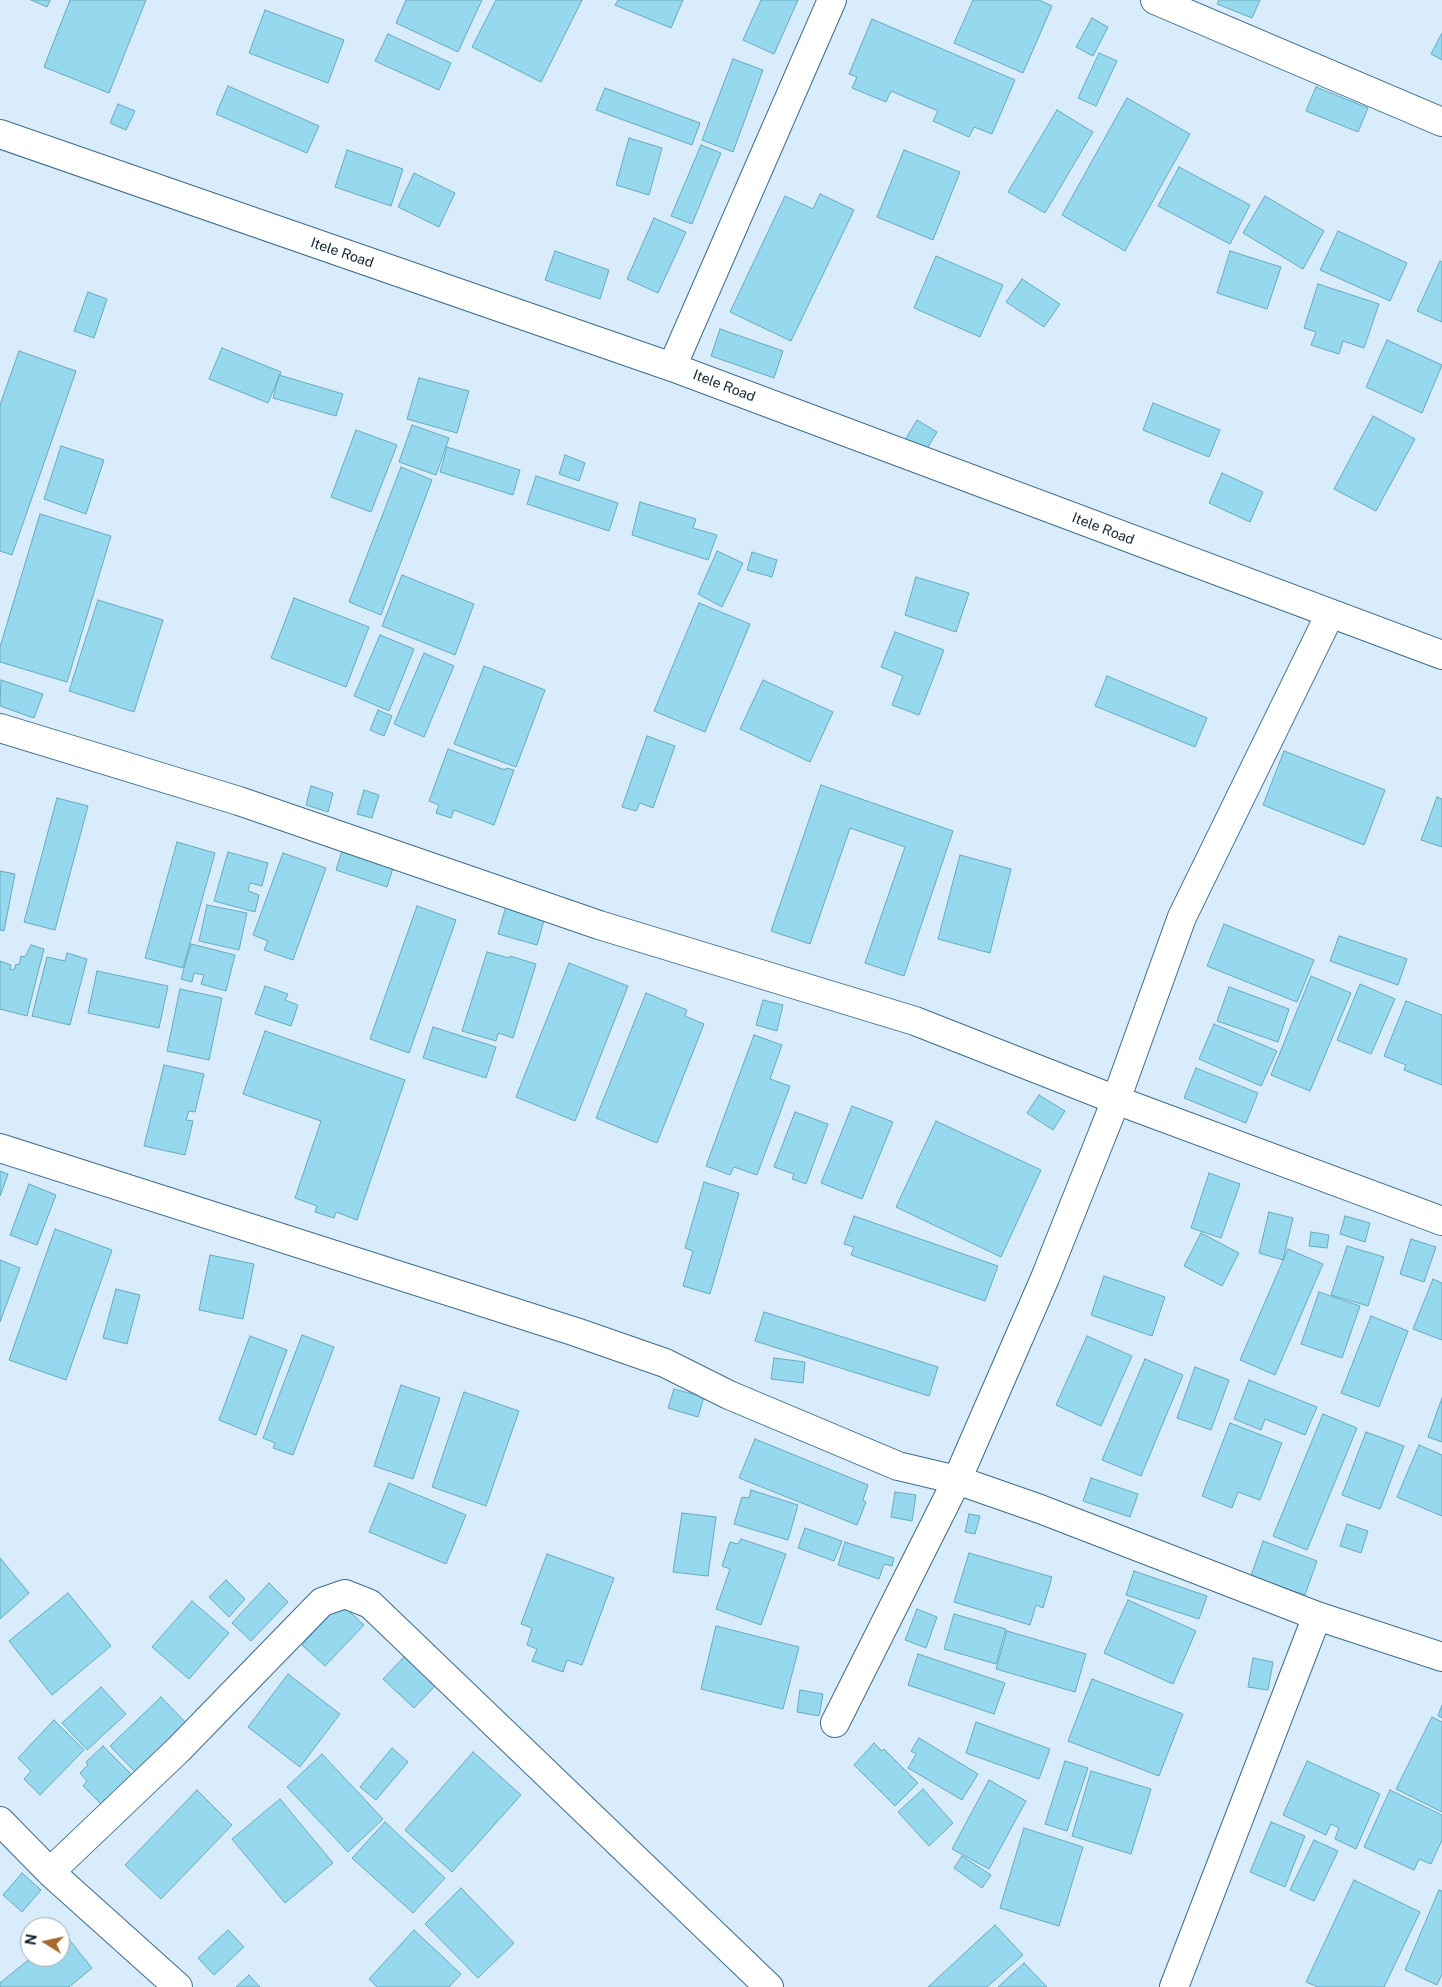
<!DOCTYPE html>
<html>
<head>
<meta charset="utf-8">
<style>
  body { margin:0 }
  #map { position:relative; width:1442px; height:1987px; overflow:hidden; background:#d8ecfb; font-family:"Public Sans",sans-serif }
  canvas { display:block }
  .north { position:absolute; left:20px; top:1917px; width:50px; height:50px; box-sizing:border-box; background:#fff; border:1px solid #9fa7ad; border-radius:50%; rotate:280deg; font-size:14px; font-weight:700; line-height:20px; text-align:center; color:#102432 }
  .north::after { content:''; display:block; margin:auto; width:18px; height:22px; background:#a7692f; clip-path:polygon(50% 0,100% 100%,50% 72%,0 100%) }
</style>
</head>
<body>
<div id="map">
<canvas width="1442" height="1987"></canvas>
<div class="north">N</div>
</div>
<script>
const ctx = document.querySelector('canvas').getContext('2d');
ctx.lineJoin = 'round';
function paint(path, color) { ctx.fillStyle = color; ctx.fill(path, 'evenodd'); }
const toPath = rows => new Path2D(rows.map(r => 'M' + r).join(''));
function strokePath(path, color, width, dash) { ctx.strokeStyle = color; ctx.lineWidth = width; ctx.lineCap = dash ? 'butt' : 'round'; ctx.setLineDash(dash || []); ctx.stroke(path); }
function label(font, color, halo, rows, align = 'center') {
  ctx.font = font + ' "Public Sans",sans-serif'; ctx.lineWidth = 4.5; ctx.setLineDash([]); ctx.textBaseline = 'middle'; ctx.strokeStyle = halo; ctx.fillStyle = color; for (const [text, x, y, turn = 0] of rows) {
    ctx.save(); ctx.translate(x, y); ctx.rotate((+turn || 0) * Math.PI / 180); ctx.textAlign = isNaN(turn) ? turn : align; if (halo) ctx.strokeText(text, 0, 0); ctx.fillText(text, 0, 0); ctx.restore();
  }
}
const building = toPath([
  [31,0,50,0,47,7,31,0],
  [70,0,146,0,109,93,44,67,70,0],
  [406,0,482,0,458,52,396,23,406,0],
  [496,0,582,0,541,82,472,47,496,0],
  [618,0,683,0,671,28,615,5,618,0],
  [761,0,798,0,774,54,743,40,761,0],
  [973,0,1039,0,1052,6,1023,73,954,43,973,0],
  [1219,0,1260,0,1252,18,1217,4,1219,0],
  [265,10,344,40,328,83,249,53,265,10],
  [1092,18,1108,27,1093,56,1076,47,1092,18],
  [872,19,1015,80,992,134,974,127,969,137,933,121,938,111,891,91,886,102,852,88,857,77,849,74,872,19],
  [1442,33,1442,60,1431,54,1442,33],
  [388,34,451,63,439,90,375,61,388,34],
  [1099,53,1117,61,1096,106,1078,98,1099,53],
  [733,59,763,70,733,152,702,140,733,59],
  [228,86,319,126,307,153,216,114,228,86],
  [1316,87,1368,108,1358,132,1306,111,1316,87],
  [605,88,700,123,692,145,596,110,605,88],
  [1127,98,1190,134,1125,251,1062,215,1127,98],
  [118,104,135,111,126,130,110,123,118,104],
  [1057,110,1093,132,1045,213,1008,192,1057,110],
  [629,138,662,148,649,195,616,185,629,138],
  [701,145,721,153,692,224,671,216,701,145],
  [347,150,403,169,391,206,335,187,347,150],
  [904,150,960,172,933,240,877,217,904,150],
  [1179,167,1250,205,1230,244,1158,206,1179,167],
  [414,173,455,193,439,227,398,207,414,173],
  [820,194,854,210,791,341,730,312,785,196,813,209,820,194],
  [1265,196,1324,231,1303,269,1243,233,1265,196],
  [654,218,686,232,658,293,627,279,654,218],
  [1338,231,1407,263,1390,301,1320,270,1338,231],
  [555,251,609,270,600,299,545,280,555,251],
  [1230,251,1281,267,1267,309,1217,293,1230,251],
  [936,256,1003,285,980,337,914,308,936,256],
  [1440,261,1442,262,1442,322,1417,311,1440,261],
  [1022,279,1060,304,1044,327,1006,302,1022,279],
  [1318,284,1379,304,1364,348,1343,341,1339,354,1311,345,1316,332,1304,328,1318,284],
  [88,292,107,299,94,338,74,331,88,292],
  [720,329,783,351,774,378,711,356,720,329],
  [1387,340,1442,365,1422,413,1366,387,1387,340],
  [222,348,281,372,268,403,209,379,222,348],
  [19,351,76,371,12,555,0,551,0,405,19,351],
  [279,375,343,394,336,416,273,398,279,375],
  [419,378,469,391,457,433,407,419,419,378],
  [1153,403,1220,430,1209,457,1143,430,1153,403],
  [1373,416,1415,439,1376,511,1334,489,1373,416],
  [917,420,937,432,925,452,905,440,917,420],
  [412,425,449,438,436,475,399,462,412,425],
  [356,430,397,445,371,512,331,497,356,430],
  [61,446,104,460,86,514,44,499,61,446],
  [447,447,520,470,513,495,440,472,447,447],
  [565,455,585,463,579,481,559,474,565,455],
  [401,467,432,480,381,615,349,602,401,467],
  [1222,473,1263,492,1250,522,1209,503,1222,473],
  [536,476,618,503,609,531,527,504,536,476],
  [640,502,696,519,693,528,717,535,708,560,632,535,640,502],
  [40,514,111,536,67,682,0,662,0,647,40,514],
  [717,551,743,563,722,607,698,594,717,551],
  [752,552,777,560,772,577,747,570,752,552],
  [402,575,474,604,455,655,382,626,402,575],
  [916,577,969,593,956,632,905,615,916,577],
  [294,598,369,627,346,687,271,658,294,598],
  [98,600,163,620,134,712,69,691,98,600],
  [699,603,750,624,705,732,654,711,699,603],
  [895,632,944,650,919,715,892,705,903,676,881,667,895,632],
  [380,635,414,649,389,711,354,696,380,635],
  [424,653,454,666,424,737,394,724,424,653],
  [484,666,545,690,516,767,454,744,484,666],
  [1107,676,1207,718,1195,747,1095,706,1107,676],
  [1,680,43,694,34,718,0,706,1,680],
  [763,680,833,712,810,762,740,729,763,680],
  [378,710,392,716,384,736,370,730,378,710],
  [647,736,675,746,653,808,640,803,636,811,622,807,647,736],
  [448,749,505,770,506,768,514,770,494,825,454,810,451,818,436,813,439,805,429,801,448,749],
  [1284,751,1385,790,1364,845,1263,805,1284,751],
  [821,785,953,831,904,976,865,963,905,847,850,828,810,944,771,931,821,785],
  [311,786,333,793,328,812,306,805,311,786],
  [364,790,379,795,372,818,357,814,364,790],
  [1437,797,1442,799,1442,847,1421,840,1437,797],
  [57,798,88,806,55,930,24,922,57,798],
  [177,842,215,853,183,968,145,958,177,842],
  [342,851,393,868,387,887,336,870,342,851],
  [228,852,268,863,262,886,250,883,248,891,259,895,255,912,214,901,228,852],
  [283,853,326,868,293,960,264,950,268,941,253,935,283,853],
  [960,855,1011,869,990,953,938,939,960,855],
  [0,871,15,874,4,931,0,930,0,871],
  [207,905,247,913,239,950,199,941,207,905],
  [417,906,456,920,409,1053,370,1039,417,906],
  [506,906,545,917,537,945,498,934,506,906],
  [1224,924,1314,960,1297,1002,1207,966,1224,924],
  [1339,936,1407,959,1398,985,1330,961,1339,936],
  [191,944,235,955,226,991,201,984,204,975,194,973,192,982,181,979,191,944],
  [31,945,44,949,27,1016,0,1009,0,961,11,965,10,969,14,970,16,964,19,965,21,956,25,957,31,945],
  [487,952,509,958,510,956,536,964,513,1038,498,1033,496,1041,462,1031,487,952],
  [67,953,87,959,70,1025,32,1016,47,957,65,961,67,953],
  [569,963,628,986,575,1121,516,1097,569,963],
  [97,971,168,986,159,1028,88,1013,97,971],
  [1311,976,1351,993,1310,1091,1271,1075,1311,976],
  [1360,984,1395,999,1371,1054,1337,1040,1360,984],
  [265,986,288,994,285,1000,298,1005,291,1026,255,1014,265,986],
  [1229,987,1289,1009,1278,1042,1217,1021,1229,987],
  [180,989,222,998,209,1060,167,1051,180,989],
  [646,993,687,1010,685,1016,704,1024,657,1143,596,1118,646,993],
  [763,1000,783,1005,777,1031,756,1025,763,1000],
  [1406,1001,1442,1015,1442,1085,1404,1070,1406,1065,1384,1056,1406,1001],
  [1214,1024,1277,1051,1261,1086,1199,1059,1214,1024],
  [433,1027,496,1047,486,1078,423,1058,433,1027],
  [265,1031,405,1080,357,1220,336,1212,334,1218,315,1212,317,1206,295,1198,321,1121,243,1094,265,1031],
  [754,1035,782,1045,770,1079,790,1086,757,1175,734,1167,730,1175,706,1166,754,1035],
  [164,1065,204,1074,195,1112,189,1111,186,1120,193,1121,185,1155,144,1146,164,1065],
  [1196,1068,1258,1093,1246,1123,1184,1098,1196,1068],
  [1039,1095,1065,1111,1053,1130,1027,1113,1039,1095],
  [852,1106,893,1122,862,1199,821,1183,852,1106],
  [795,1112,828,1124,806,1184,792,1179,794,1174,774,1167,795,1112],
  [936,1121,1041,1170,1001,1257,896,1207,936,1121],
  [0,1171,8,1174,0,1196,0,1171],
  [1209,1173,1240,1184,1221,1238,1191,1228,1209,1173],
  [704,1182,739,1193,710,1294,683,1286,693,1251,685,1248,704,1182],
  [29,1184,56,1195,37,1245,10,1235,29,1184],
  [1269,1212,1293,1218,1283,1260,1259,1253,1269,1212],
  [854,1216,998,1266,985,1301,851,1255,854,1247,844,1244,854,1216],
  [1345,1216,1370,1223,1365,1242,1340,1234,1345,1216],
  [55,1229,112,1250,66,1380,9,1360,55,1229],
  [1311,1232,1329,1235,1327,1248,1309,1246,1311,1232],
  [1201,1233,1239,1253,1222,1286,1184,1266,1201,1233],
  [1411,1239,1436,1247,1424,1282,1400,1274,1411,1239],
  [1347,1246,1384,1257,1368,1306,1331,1295,1347,1246],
  [1288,1249,1323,1264,1275,1375,1240,1360,1288,1249],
  [210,1255,254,1264,243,1319,199,1310,210,1255],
  [0,1260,20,1268,0,1322,0,1260],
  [1104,1276,1165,1297,1152,1336,1091,1315,1104,1276],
  [1433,1279,1442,1283,1442,1340,1413,1329,1433,1279],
  [116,1289,140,1295,127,1344,103,1338,116,1289],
  [1319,1292,1360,1306,1342,1358,1301,1344,1319,1292],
  [764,1312,938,1367,929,1396,755,1341,764,1312],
  [1371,1316,1408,1331,1379,1407,1341,1393,1371,1316],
  [302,1335,334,1347,293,1455,273,1448,275,1443,263,1438,302,1335],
  [250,1336,287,1350,256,1435,219,1420,250,1336],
  [1087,1336,1132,1356,1101,1426,1056,1405,1087,1336],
  [774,1358,805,1362,803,1383,771,1379,774,1358],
  [1145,1359,1183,1375,1141,1476,1102,1460,1145,1359],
  [1195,1367,1229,1380,1211,1430,1177,1418,1195,1367],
  [1249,1380,1317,1407,1305,1435,1265,1419,1261,1430,1234,1419,1249,1380],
  [401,1385,440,1398,413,1479,374,1466,401,1385],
  [674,1389,704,1397,698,1417,668,1408,674,1389],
  [464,1392,519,1411,486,1506,432,1487,464,1392],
  [1442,1398,1442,1442,1428,1437,1442,1398],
  [1323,1414,1357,1428,1307,1550,1273,1536,1323,1414],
  [1230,1423,1282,1443,1260,1500,1238,1492,1232,1508,1202,1496,1230,1423],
  [1366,1432,1404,1446,1380,1509,1342,1495,1366,1432],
  [755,1439,868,1485,863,1500,866,1502,857,1525,739,1478,755,1439],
  [1419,1445,1442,1455,1442,1516,1397,1497,1419,1445],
  [1091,1478,1138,1494,1130,1517,1083,1501,1091,1478],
  [389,1483,466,1515,446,1564,369,1532,389,1483],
  [751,1490,798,1505,788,1540,734,1524,742,1497,749,1498,751,1490],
  [895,1492,916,1495,912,1521,891,1517,895,1492],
  [682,1513,716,1517,708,1576,673,1572,682,1513],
  [969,1514,980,1516,975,1534,965,1532,969,1514],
  [1347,1524,1368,1531,1361,1553,1340,1546,1347,1524],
  [805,1528,842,1541,834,1561,798,1548,805,1528],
  [741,1539,786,1554,761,1625,716,1609,730,1569,722,1566,730,1542,738,1544,741,1539],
  [1263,1541,1317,1561,1305,1595,1251,1576,1263,1541],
  [845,1542,894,1558,892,1566,884,1564,879,1579,838,1565,845,1542],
  [969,1553,1052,1577,1043,1608,1036,1605,1030,1625,954,1602,969,1553],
  [547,1554,614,1578,582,1665,567,1660,563,1672,532,1661,537,1649,527,1645,532,1628,521,1624,547,1554],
  [0,1558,29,1593,0,1619,0,1558],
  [1134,1571,1207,1596,1199,1619,1126,1595,1134,1571],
  [226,1580,245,1599,229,1617,209,1597,226,1580],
  [269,1583,288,1602,251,1641,232,1623,269,1583],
  [68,1593,111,1646,52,1695,9,1641,68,1593],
  [1128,1600,1196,1631,1173,1684,1104,1653,1128,1600],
  [192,1601,229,1633,189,1679,152,1647,192,1601],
  [340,1603,364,1625,325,1666,302,1645,340,1603],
  [917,1609,937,1617,926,1648,905,1640,917,1609],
  [954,1614,1006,1629,996,1664,944,1649,954,1614],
  [716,1626,799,1647,783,1709,701,1689,716,1626],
  [1007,1631,1086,1654,1075,1692,996,1669,1007,1631],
  [918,1654,1005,1683,994,1714,908,1685,918,1654],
  [405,1656,435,1686,414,1708,383,1679,405,1656],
  [1253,1658,1273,1662,1268,1690,1248,1687,1253,1658],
  [288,1674,340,1714,300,1767,248,1727,288,1674],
  [1092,1679,1183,1714,1159,1776,1068,1741,1092,1679],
  [101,1687,126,1714,87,1750,62,1723,101,1687],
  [800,1690,823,1694,819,1716,797,1712,800,1690],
  [161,1697,191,1728,141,1778,110,1746,161,1697],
  [1442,1705,1442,1718,1438,1716,1442,1705],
  [1432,1717,1442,1722,1442,1812,1396,1789,1432,1717],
  [54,1720,84,1750,40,1795,24,1779,31,1771,18,1758,54,1720],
  [976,1722,1050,1749,1039,1779,966,1753,976,1722],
  [919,1738,978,1774,962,1800,908,1768,916,1754,911,1751,919,1738],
  [874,1743,882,1751,884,1749,918,1783,895,1806,854,1765,874,1743],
  [103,1746,133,1776,114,1794,113,1793,101,1804,83,1786,87,1781,80,1773,88,1765,86,1762,103,1746],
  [392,1748,408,1762,376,1800,360,1787,392,1748],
  [473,1752,521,1795,452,1872,405,1830,473,1752],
  [322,1754,383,1819,348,1852,287,1787,322,1754],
  [1065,1761,1088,1768,1067,1831,1045,1824,1065,1761],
  [1307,1761,1380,1794,1356,1849,1335,1839,1339,1828,1331,1824,1326,1835,1283,1815,1307,1761],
  [1091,1771,1151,1789,1131,1854,1072,1836,1091,1771],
  [989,1780,1026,1801,989,1869,952,1849,989,1780],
  [923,1789,953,1823,929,1846,898,1812,923,1789],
  [197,1790,232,1825,161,1899,125,1865,197,1790],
  [1390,1790,1442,1815,1442,1840,1431,1864,1419,1859,1414,1870,1364,1847,1390,1790],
  [280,1799,333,1863,285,1903,232,1839,280,1799],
  [385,1822,445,1878,413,1913,352,1858,385,1822],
  [1271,1822,1305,1836,1285,1887,1250,1872,1271,1822],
  [1024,1828,1083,1847,1059,1926,1000,1908,1024,1828],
  [1314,1840,1338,1851,1314,1901,1290,1890,1314,1840],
  [962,1856,991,1875,982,1888,954,1868,962,1856],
  [22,1873,41,1890,22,1912,3,1895,22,1873],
  [1354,1880,1420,1912,1384,1987,1318,1987,1306,1982,1354,1880],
  [461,1888,514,1943,478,1978,425,1924,461,1888],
  [1439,1890,1442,1891,1442,1974,1437,1985,1405,1970,1439,1890],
  [995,1925,1023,1955,987,1987,928,1987,995,1925],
  [228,1930,244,1947,214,1975,198,1958,228,1930],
  [414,1930,461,1974,449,1987,377,1987,369,1979,414,1930],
  [63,1932,92,1968,69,1987,0,1987,0,1983,32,1957,60,1957,60,1934,63,1932],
  [1024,1963,1047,1987,998,1987,1024,1963],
  [249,1975,260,1987,236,1987,249,1975]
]);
paint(building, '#96d9ef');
strokePath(building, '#67a9bf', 1);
const minor = toPath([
  [1155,0,1442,122],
  [0,134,672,367,1442,655],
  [672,367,832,0],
  [0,728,239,801,599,925,915,1021,1116,1100,1442,1221],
  [0,1148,576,1332,665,1363,729,1395,898,1466,957,1480,1040,1509,1317,1616,1174,1987],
  [1317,1616,1442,1657],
  [835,1723,957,1480,1045,1278,1116,1100,1182,917,1330,614],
  [0,1821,50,1872,178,1987],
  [50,1872,178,1750,322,1602,345,1594,370,1604,769,1987]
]);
strokePath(minor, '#3d6c8d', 30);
strokePath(minor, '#fff', 28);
label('14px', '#102432', '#fff', [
  ["Itele Road",342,253,19],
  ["Itele Road",724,386,21],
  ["Itele Road",1103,529,21]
]);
</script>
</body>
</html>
